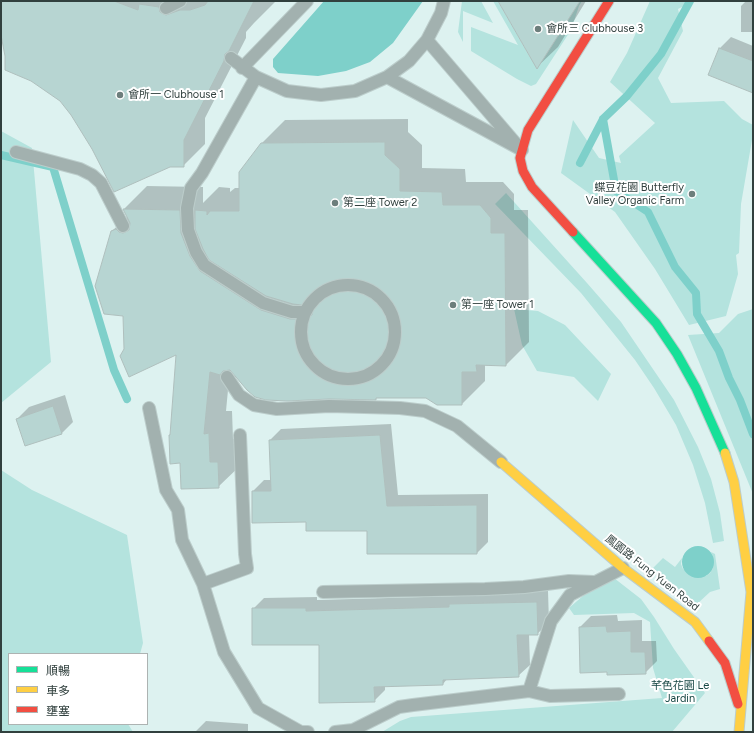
<!DOCTYPE html>
<html>
<head>
<meta charset="utf-8">
<style>
  body { margin:0 }
  #map { position:relative; width:754px; height:733px; overflow:hidden; background:#ddf2f0; font-family:Figtree,"Noto Sans TC",sans-serif }
  canvas { display:block }
  .frame { position:absolute; inset:0; border:2px solid #31403e; pointer-events:none }
  .legend { position:absolute; left:8px; top:653px; width:140px; height:72px; box-sizing:border-box; background:#fff; border:1px solid #adb3b2; margin:0; padding:5px 7px; list-style:none; font-size:12px; color:#31403e }
  .legend li { display:flex; align-items:center; gap:8px; height:20px }
  .legend b { width:20px; border:1px solid #adb3b2 }
</style>
</head>
<body>
<div id="map">
<canvas width="754" height="733"></canvas>
<div class="frame"></div>
<ul class="legend">
<li><b style="height:5px;background:#16e098"></b>順暢</li>
<li><b style="height:5px;background:#ffcf43"></b>車多</li>
<li><b style="height:5px;background:#f24e42"></b>壅塞</li>
</ul>
</div>
<script>
const ctx = document.querySelector('canvas').getContext('2d');
ctx.lineJoin = 'round';
function paint(path, color) { ctx.fillStyle = color; ctx.fill(path, 'evenodd'); }
const toPath = rows => new Path2D(rows.map(r => 'M' + r).join(''));
function strokePath(path, color, width, dash) { ctx.strokeStyle = color; ctx.lineWidth = width; ctx.lineCap = dash ? 'butt' : 'round'; ctx.setLineDash(dash || []); ctx.stroke(path); }
function label(font, color, halo, rows, align = 'center') {
  ctx.font = font + ' Figtree,"Noto Sans TC",sans-serif'; ctx.lineWidth = 4; ctx.setLineDash([]); ctx.textBaseline = 'middle'; ctx.strokeStyle = halo; ctx.fillStyle = color; for (const [text, x, y, turn = 0] of rows) {
    ctx.save(); ctx.translate(x, y); ctx.rotate((+turn || 0) * Math.PI / 180); ctx.textAlign = isNaN(turn) ? turn : align; if (halo) ctx.strokeText(text, 0, 0); ctx.fillText(text, 0, 0); ctx.restore();
  }
}
paint(toPath([
  [462,1,481,1,493,23,463,11,463,42,458,32],
  [493,1,498,1,530,57,579,1,582,1,579,6,571,30,536,84,531,86,517,79,471,51,471,27,518,45],
  [650,1,694,1,678,9,683,31,658,78,671,103,724,101,742,119,753,125,753,134,741,204,739,253,736,255,738,274,726,316,689,325,655,269,615,212,561,173,573,120,599,158,621,163,619,156,655,123,610,82,627,53],
  [1,131,32,148,51,362,1,403],
  [506,193,587,283,621,322,674,400,698,447,711,479,720,513,724,541,713,543,705,503,693,465,676,425,654,388,635,360,581,293,495,204],
  [514,309,538,311,565,325,611,374,598,401,574,377,537,371,522,345],
  [753,309,753,494,688,335,719,333,738,314],
  [1,470,32,490,127,535,143,643,140,654,9,654,9,724,128,724,133,732,1,732],
  [711,552,715,554,720,589,710,592,697,604,653,568,663,558,675,567,682,558,681,564,683,569,706,576,710,573,713,568,713,557],
  [614,578,641,599,654,617,674,649,705,693,672,732,382,732,400,721,411,717,662,698,653,668,650,622,634,613,574,615,569,608,584,595]
]), '#b4e3de');
paint(toPath([
  [324,1,423,1,393,43,370,62,346,71,318,76,278,73,273,67,273,59],
  '682 562a16 16 0 1 1 32 0a16 16 0 1 1-32 0Z'
]), '#7ed0ca');
paint(toPath([
  [1,1,276,1,254,23,246,32,246,38,205,118,205,144,183,166,93,149,72,114,61,101,6,56,1,33],
  [499,1,586,1,558,47,537,67],
  [746,1,753,1,753,32,741,32,741,6],
  [731,37,753,46,753,92,710,74,720,48],
  [408,119,408,132,422,145,422,168,465,169,466,182,503,182,514,194,514,210,528,210,529,342,506,365,485,364,485,381,462,404,426,397,377,397,376,399,329,398,230,369,226,411,232,411,233,439,241,439,242,464,218,487,181,462,170,435,171,434,178,353,125,349,124,315,112,231,128,216,124,209,147,186,203,187,203,203,219,187,230,188,230,192,235,188,240,188,262,143,285,120],
  [65,395,73,422,62,433,26,445,17,419,29,407],
  [391,424,398,495,488,494,488,542,477,553,368,530,307,520,253,491,264,480,271,480,270,440,281,429],
  [548,591,549,623,537,634,529,634,530,665,518,676,447,679,443,684,385,686,385,690,374,701,320,644,253,609,264,598,317,597,317,600,459,596,462,593],
  [617,615,618,621,642,620,642,641,656,641,657,661,645,673,580,627,591,616],
  [206,721,248,724,248,732,195,732]
]), '#0003');
strokePath(toPath([
  [603,119,616,191,648,212,675,267,696,293,697,314,719,351,729,378,740,400,753,434],
  [1,155,53,167,114,370,127,399],
  [580,163,603,119,627,96,661,54,690,1]
]), '#7ed0ca', 8);
const building = toPath([
  [1,1,114,1,138,10,139,4,159,7,160,12,166,15,180,10,190,10,205,5,208,1,254,1,229,51,225,54,224,61,184,140,184,167,170,167,114,192,92,149,71,115,60,101,31,81,5,70,5,56,1,35,1,1],
  [498,1,580,1,537,69,498,1],
  [719,48,753,61,753,93,708,75,719,48],
  [385,142,385,155,400,169,400,191,442,192,443,205,480,205,491,218,491,233,505,233,506,366,476,365,477,372,462,372,462,405,437,405,426,398,376,398,376,400,329,399,288,401,266,400,255,397,247,390,230,370,223,371,220,375,210,372,204,434,209,433,210,462,218,462,219,488,181,489,180,463,170,464,169,435,170,435,176,355,129,377,120,356,124,349,123,316,104,314,95,286,111,231,116,229,119,232,123,233,129,230,130,223,123,209,180,210,181,233,190,256,200,271,261,310,290,319,305,319,312,315,312,309,309,306,293,304,266,296,209,260,203,249,195,229,195,210,207,211,207,215,210,211,239,211,239,172,261,143,385,142],
  [53,406,62,434,25,446,16,419,53,406],
  [380,435,387,506,477,505,477,554,367,554,367,531,306,531,306,522,252,523,252,491,271,491,269,440,380,435],
  [537,602,538,635,517,635,519,677,443,680,443,685,374,687,375,702,319,703,319,645,252,645,252,608,306,608,306,611,449,607,449,604,537,602],
  [606,626,607,632,631,631,631,652,645,652,646,674,607,675,607,672,580,673,579,627,606,626]
]);
paint(building, '#b7d5d2');
strokePath(building, '#afbfbd', 1);
const lane = toPath([
  [166,8,180,1],
  [427,40,517,145],
  [231,58,256,77,287,91,321,95,355,91,387,77,409,61,427,40,441,13,444,1],
  [242,68,307,1],
  [256,77,202,173,191,188,187,208,188,230,196,252,204,265,263,303,292,312,305,312],
  [387,77,522,150],
  [16,152,80,169,92,175,101,183,123,226],
  '301 332a47 47 0 1 1 94 0a47 47 0 1 1-94 0Z',
  [227,377,239,395,254,405,277,409,329,406,400,408,425,411,457,426,501,462],
  [149,408,166,490,178,510,182,540,203,584],
  [240,435,245,554,247,568,203,584,224,652,258,708,301,732,308,732],
  [323,592,485,589,524,587,569,581,594,582],
  [529,691,551,621,570,595,623,568],
  [335,732,353,730,399,707,413,705,529,691,550,696,619,694]
]);
const fast = toPath([
  [573,232,656,323,677,354,696,388,725,453]
]);
const slow = toPath([
  [725,453,734,482,751,592,739,732],
  [501,462,623,568,695,622,709,641]
]);
const jam = toPath([
  [573,232,532,187,523,171,520,158,528,130,609,1],
  [709,641,725,663,738,704]
]);
strokePath(lane, '#bccdcb', 14);
strokePath(fast, '#bccdcb', 11);
strokePath(slow, '#bccdcb', 11);
strokePath(jam, '#bccdcb', 11);
strokePath(lane, '#a2b1af', 12);
strokePath(fast, '#16e098', 9);
strokePath(slow, '#ffcf43', 9);
strokePath(jam, '#f24e42', 9);
for (const [x, y, r, color] of [
  [538,29,4,"#6d7e7c"],
  [120,95,4,"#6d7e7c"],
  [692,194,4,"#6d7e7c"],
  [335,203,4,"#6d7e7c"],
  [453,305,4,"#6d7e7c"]
]) { const dot = new Path2D(); dot.arc(x, y, r, 0, 2 * Math.PI); ctx.fillStyle = color; ctx.fill(dot); strokePath(dot, '#fff', 1.5); }
label('11px', '#31403e', '#fff', [
  ["會所三 Clubhouse 3",546,29],
  ["會所一 Clubhouse 1",128,95],
  ["蝶豆花園 Butterfly",684,188,"right"],
  ["Valley Organic Farm",684,201,"right"],
  ["第二座 Tower 2",343,203],
  ["第一座 Tower 1",461,305]
], 'left');
label('11px', '#31403e', '#fff', [
  ["鳳園路 Fung Yuen Road",652,573,38]
]);
label('11px', '#174744', '#fff', [
  ["芊色花園 Le",680,686],
  ["Jardin",680,699]
]);
</script>
</body>
</html>
